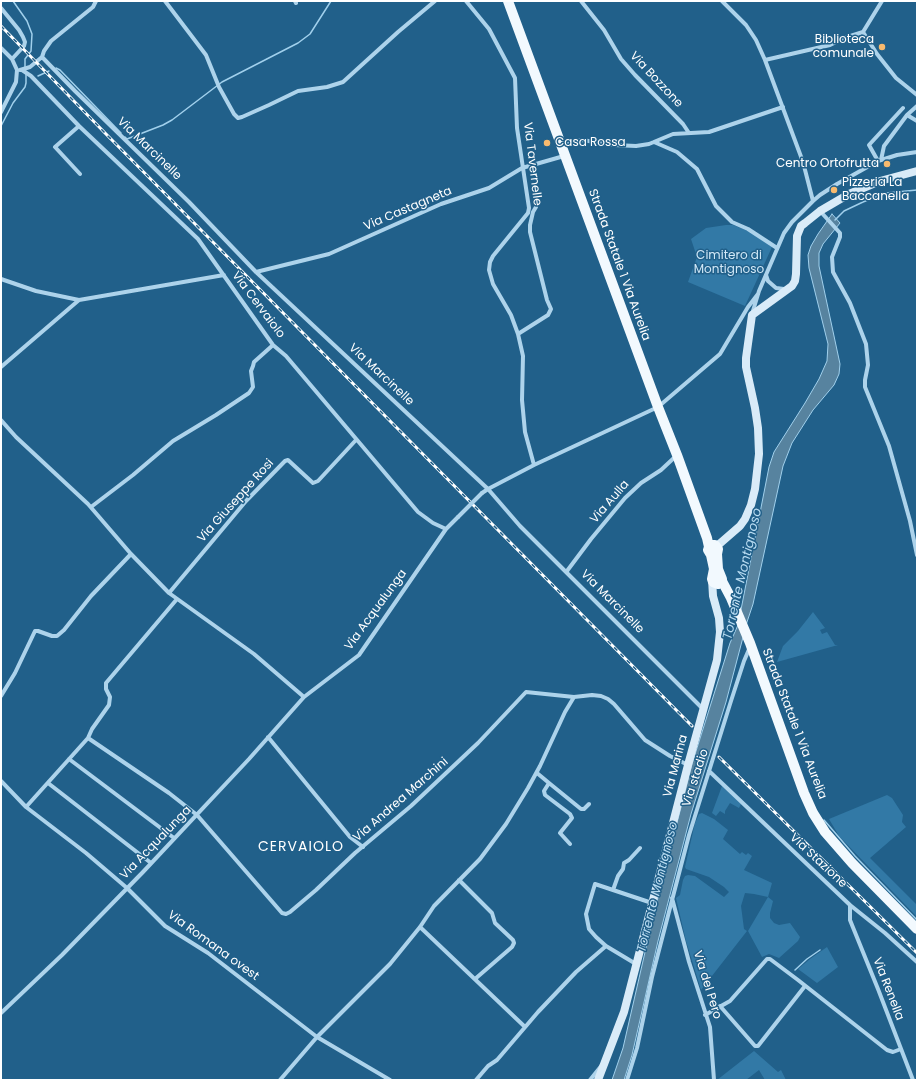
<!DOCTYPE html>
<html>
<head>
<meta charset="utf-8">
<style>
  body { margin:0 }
  #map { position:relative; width:918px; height:1081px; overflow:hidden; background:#21608a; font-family:Poppins,sans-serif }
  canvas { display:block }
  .frame { position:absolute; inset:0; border:2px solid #fff; pointer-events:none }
</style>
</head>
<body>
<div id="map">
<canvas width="918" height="1081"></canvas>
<div class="frame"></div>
</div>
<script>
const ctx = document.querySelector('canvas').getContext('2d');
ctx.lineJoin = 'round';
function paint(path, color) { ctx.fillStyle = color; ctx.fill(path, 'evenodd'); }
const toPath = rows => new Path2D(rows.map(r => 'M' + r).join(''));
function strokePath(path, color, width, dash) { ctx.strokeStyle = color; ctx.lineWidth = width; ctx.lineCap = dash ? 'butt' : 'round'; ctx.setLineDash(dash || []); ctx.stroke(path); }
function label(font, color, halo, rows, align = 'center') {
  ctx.font = font + ' Poppins,sans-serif'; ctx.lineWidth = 3; ctx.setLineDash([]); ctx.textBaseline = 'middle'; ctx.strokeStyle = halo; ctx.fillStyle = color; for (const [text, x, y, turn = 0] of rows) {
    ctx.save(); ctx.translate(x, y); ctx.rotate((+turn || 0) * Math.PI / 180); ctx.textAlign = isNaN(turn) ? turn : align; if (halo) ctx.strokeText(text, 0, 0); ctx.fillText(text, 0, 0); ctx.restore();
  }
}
paint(toPath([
  [726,225,733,225,751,232,772,247,745,306,688,282,697,257,691,239,706,228],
  [813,612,825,628,820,630,822,634,827,632,835,645,838,645,777,662,783,646,798,631],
  [722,786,741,804,739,808,730,803,725,811,725,814,720,811,716,816,712,813],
  [887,795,892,798,903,815,902,822,906,827,870,858,917,905,917,917,839,836,829,819],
  [702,813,714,819,728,830,723,839,740,854,742,852,746,855,748,853,752,856,744,870,772,883,768,897,773,901,770,913,770,918,774,923,779,925,790,923,800,937,798,941,779,958,769,954,762,957,748,931,768,897,754,894,745,893,741,906,744,929,747,931,701,990,686,941,676,898,680,895,683,880,685,876,688,875,695,876,724,897,729,892,724,887,709,877,686,869,685,867,695,823,699,814],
  [827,947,838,967,817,983,798,969,810,959],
  [754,1051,778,1072,781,1070,786,1080,765,1080,759,1070,746,1080,717,1080]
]), '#3279a6');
const water = toPath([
  [832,214,840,223,823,244,819,253,819,266,840,364,839,374,834,385,813,410,792,443,783,466,753,604,747,622,726,702,691,814,658,941,632,1055,624,1080,612,1080,623,1048,654,913,692,764,730,643,738,625,769,467,774,452,805,403,819,379,827,361,828,344,809,268,808,255,811,246,818,234,832,214]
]);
paint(water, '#57839f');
strokePath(water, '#a1d0ec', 1);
strokePath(toPath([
  [13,1,27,21,32,34,31,51,25,59,25,67],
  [56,68,60,70,121,133],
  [38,76,49,71],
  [1,126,13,103,25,87,26,83,26,73],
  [125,137,127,139,163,125,172,120,222,82,298,43,310,34,331,1],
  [835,220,844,211,863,202,886,193,917,190],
  [824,820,855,856,917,920],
  [795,970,807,959,820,950]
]), '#a1d0ec', 1.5);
strokePath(toPath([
  [165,1,206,55,219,87,234,114,238,118,242,117,269,105,298,91,327,87,343,82,398,32,435,1],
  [295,1,296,3],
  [466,1,489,29,515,78,517,128,529,208,528,213,493,256,490,262,489,270,493,284,511,315,518,334,523,356,522,400,525,432,534,465],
  [581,1,604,30,621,59,635,75,683,124,689,133],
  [722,1,746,25,756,40,765,60,803,162,813,201],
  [1,8,19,30,23,37,25,42,24,46,12,59],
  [863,32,877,54,896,78,917,95],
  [863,32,882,1],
  [1,48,12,59,17,70,16,82,1,112],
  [42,57,75,91,189,202,256,272,488,489,520,526,703,709],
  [42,57,44,51,51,41,93,7,96,1],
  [765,60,830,45,844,38,863,32],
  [20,70,30,67,42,57],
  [22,70,31,76,79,126,198,239,273,345,286,356,418,512,433,523,446,529],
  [907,115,917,121],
  [79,126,55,147,80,174],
  [654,142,677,152,697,169,716,206,732,222,748,229,777,248],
  [561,146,582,140,614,145,636,146,649,144,673,134,709,132,783,107],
  [881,160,884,146,887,142,907,115,917,106],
  [878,161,869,145,903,108],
  [820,211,840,233,840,237,832,257,833,272,850,303,866,344,868,365,865,380,865,387,889,446,910,521,917,555],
  [256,272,329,254,441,204,489,188,522,168,564,156],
  [766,275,768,281,776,288,784,289],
  [1,279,36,291,79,300,224,275],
  [752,314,759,291,784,233,792,222,813,201,820,195,837,184,878,161,897,155,917,152],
  [518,334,548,315,551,309,547,300,530,232,530,225,533,212,536,207],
  [1,367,79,300],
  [1,420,16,437,88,504,131,554,169,593,254,654,304,697],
  [482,493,488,489,534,465,658,407,720,354,748,307,758,294],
  [91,507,133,475,173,441,216,415,249,393,253,387,251,371,253,366,254,362,273,345],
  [567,571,591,539,625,498,641,483,661,470,676,456],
  [169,593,246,501,285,461,288,460,313,483,318,481,356,440],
  [1,696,15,673,35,631,38,631,52,636,57,636,64,630,91,596,131,554],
  [268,737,350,837,363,847],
  [88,738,169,793,197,815,282,913,286,914,290,912,316,890,355,853,411,806,478,743,526,692,574,697,592,695,601,696,608,699,614,704,645,740,670,756,688,765],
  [69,759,174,838],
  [709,771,850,905,885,933,917,962],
  [537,773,549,783,544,791,545,795,570,814,572,818,560,833,570,844],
  [1,781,26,807,86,853,127,888,165,926,208,953,317,1037,390,1080],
  [48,783,151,863],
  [549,783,581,809,584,809,589,804],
  [26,807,88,738,92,729,109,705,110,697,106,689,106,683,177,599],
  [459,880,492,913,495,923,513,940,514,943,512,947,475,979],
  [613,890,652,903],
  [672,898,689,962,710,1027,714,1080],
  [850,905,850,920,852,925,878,989,913,1080],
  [420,927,524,1026],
  [636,964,606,946,596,937,589,929,586,914,595,884,613,890,618,876,623,869,624,863,629,860,640,848],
  [720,1006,755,1046,758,1046,805,986],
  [1,1013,62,955,143,872,249,759,304,697,359,655,446,529,458,517],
  [705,1015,730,1001,767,959,770,959,798,980,887,1050,893,1052,901,1049],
  [280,1080,317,1037,390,964,420,927,434,906,480,859,506,824,528,788,540,766,565,712,574,697],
  [476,1080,488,1066,497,1060,538,1012,576,972,606,946],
  [590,1080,602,1065],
  [627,1080,637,1048,652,977,689,835,731,701,744,661,750,647]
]), '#add3eb', 4);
strokePath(toPath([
  [717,546,740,526,745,519,751,505,755,489,759,454,758,428,755,408,746,367,746,358,752,315,792,286,795,281,796,274,797,236,801,226,805,223,820,211,849,194,880,181,917,171],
  [598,1080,624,1012,688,765,717,660,720,632,719,618,713,596,712,579]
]), '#d9ebf8', 8);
strokePath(toPath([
  [508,1,658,407,677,455,707,538,709,547],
  [712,545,715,545,718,549,717,554,718,569,722,579,721,582,718,584,713,582,712,579,714,569,711,555,708,550,709,547,712,545],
  [722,581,731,598,750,643,804,793,813,813,825,832,852,863,917,929]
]), '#f2f9fe', 10);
const rail = toPath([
  [1,26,105,133,692,726],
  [719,757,917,953]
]);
strokePath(rail, '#fff', 3);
strokePath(rail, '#21608a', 1.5, [4.5]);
strokePath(toPath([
  [458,517,482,493]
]), '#add3eb', 4);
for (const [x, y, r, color] of [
  [882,47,4,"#f8ba6e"],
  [547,143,4,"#f8ba6e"],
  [887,164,4,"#f8ba6e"],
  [834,190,4,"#f8ba6e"]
]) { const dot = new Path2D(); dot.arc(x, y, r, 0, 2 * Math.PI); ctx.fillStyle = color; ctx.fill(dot); strokePath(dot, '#21608a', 1.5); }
label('12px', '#fff', '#21608a', [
  ["Biblioteca",874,40],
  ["comunale",874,54],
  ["Casa Rossa",555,143,"left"],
  ["Centro Ortofrutta",879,164],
  ["Pizzeria La",842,183,"left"],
  ["Baccanella",842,197,"left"]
], 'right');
label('12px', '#fff', '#21608a', [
  ["Via Bozzone",656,80,47],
  ["Via Marcinelle",149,149,44],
  ["Via Tavernelle",532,164,83],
  ["Via Castagneta",408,209,-23],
  ["Strada Statale 1 Via Aurelia",619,265,70],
  ["Via Cervaiolo",258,305,53],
  ["Via Marcinelle",381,375,43],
  ["Via Giuseppe Rosi",236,501,-48],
  ["Via Aulla",610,502,-49],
  ["Via Marcinelle",612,602,45],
  ["Via Acqualunga",376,610,-54],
  ["Strada Statale 1 Via Aurelia",794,724,69],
  ["Via Marina",676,766,-75],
  ["Via stadio",696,778,-72],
  ["Via Andrea Marchini",401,800,-41],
  ["Via Acqualunga",156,843,-46],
  ["Via Stazione",818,861,43],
  ["Via Romana ovest",213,946,36],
  ["Via del Pero",707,985,73],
  ["Via Renella",888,989,69]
]);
label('12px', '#d2e9f8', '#21608a', [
  ["Cimitero di",729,256],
  ["Montignoso",729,270]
]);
label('italic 13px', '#b9dcf2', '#21608a', [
  ["Torrente Montignoso",743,574,-77],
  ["Torrente Montignoso",658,887,-76]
]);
ctx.letterSpacing = '1px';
label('14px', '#fff', '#21608a', [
  ["CERVAIOLO",301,847]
]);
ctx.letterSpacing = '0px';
</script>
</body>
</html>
